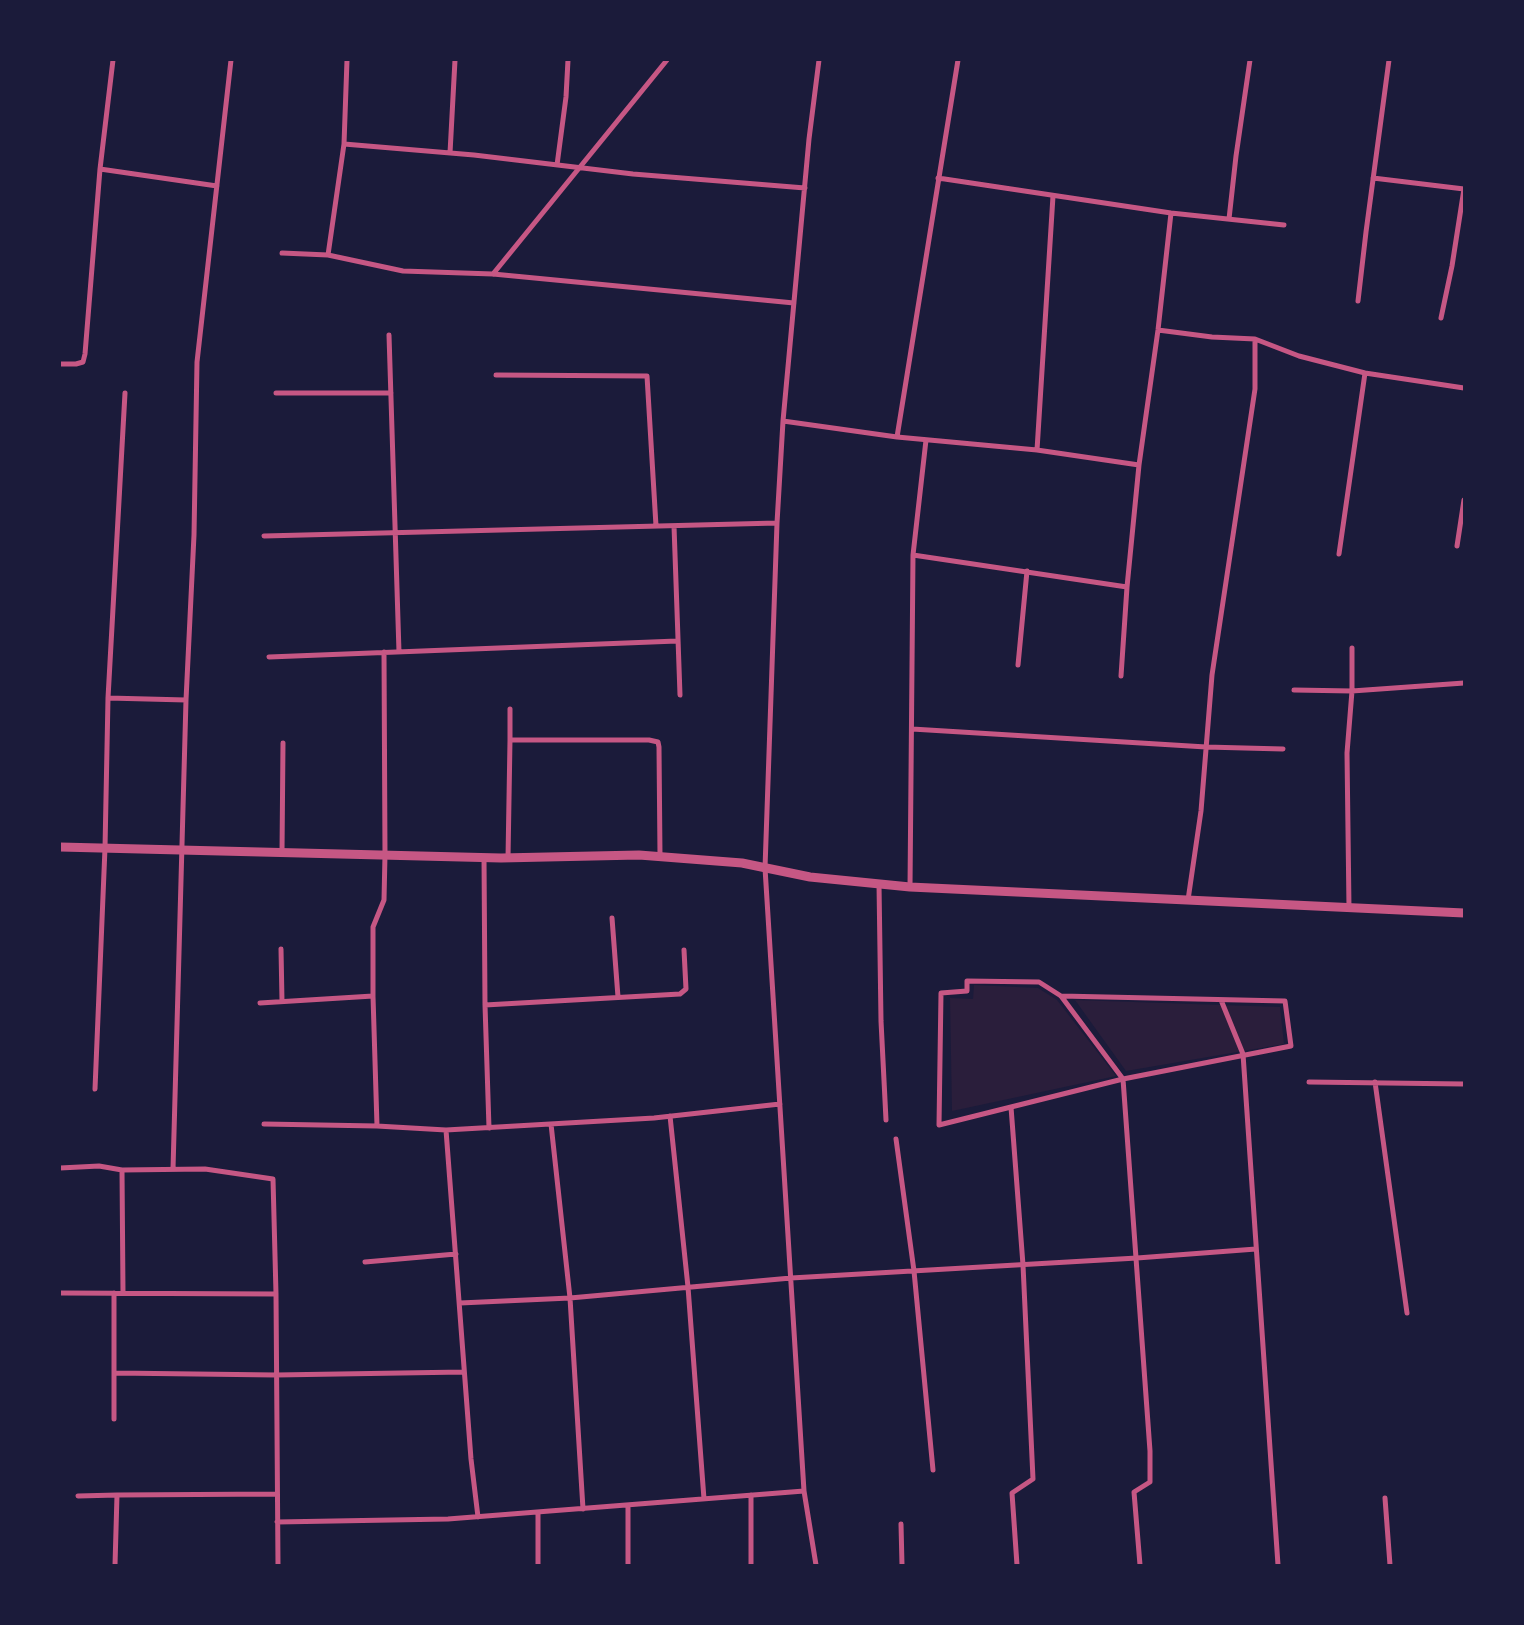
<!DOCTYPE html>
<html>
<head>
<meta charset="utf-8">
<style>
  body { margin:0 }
  #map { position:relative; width:1524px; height:1625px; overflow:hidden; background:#1b1b3a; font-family:"Asap Condensed",sans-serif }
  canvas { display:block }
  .frame { position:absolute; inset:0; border:61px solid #1b1b3a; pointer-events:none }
</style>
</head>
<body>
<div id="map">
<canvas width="1524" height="1625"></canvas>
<div class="frame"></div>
</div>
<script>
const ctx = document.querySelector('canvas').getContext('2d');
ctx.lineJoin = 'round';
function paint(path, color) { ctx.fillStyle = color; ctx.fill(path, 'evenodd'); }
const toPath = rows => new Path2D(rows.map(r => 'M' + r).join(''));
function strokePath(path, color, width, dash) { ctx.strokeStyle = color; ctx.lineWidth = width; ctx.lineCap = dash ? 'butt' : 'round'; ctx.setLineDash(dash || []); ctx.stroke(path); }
paint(toPath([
  [974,985,1038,988,1057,1000,1116,1076,952,1111,950,998,973,999],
  [1075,1000,1280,1007,1284,1044,1126,1071]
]), '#2a1e3b');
strokePath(toPath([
  [344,144,347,60],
  [450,153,455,60],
  [557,165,566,97,568,60],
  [100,169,217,186],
  [938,178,1171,213,1284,225],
  [1373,178,1464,189],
  [1229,219,1236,156,1250,60],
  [282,253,328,255],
  [493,274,667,60],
  [1358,301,1366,232,1389,60],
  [794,303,493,274,403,271,328,255,344,144,474,155,633,174,805,188],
  [1441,318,1452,266,1464,189],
  [1158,330,1212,337,1255,339,1299,356,1365,373,1464,388],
  [389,335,399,652],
  [60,364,76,364,83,362,85,354,100,169,113,60],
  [496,375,647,376,656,526],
  [276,393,391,393],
  [783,421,897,437,1037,450,1139,465],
  [897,437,958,60],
  [1037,450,1053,196],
  [674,526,680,695],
  [264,536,777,523],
  [1457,546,1464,500],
  [1339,554,1365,373],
  [913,555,1127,587],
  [269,657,677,641],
  [1018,665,1027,571],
  [1121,676,1127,587,1139,465,1158,330,1171,213],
  [1294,690,1352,691,1464,683],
  [108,698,186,700],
  [510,709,510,740],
  [912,729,1206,747,1283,749],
  [282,852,283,743],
  [484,857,485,1005,489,1128],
  [508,858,510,740,649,740,658,742,659,747,660,856],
  [879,884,881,1021,886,1120],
  [910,887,913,555,926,440],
  [1188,900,1201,811,1212,675,1255,389,1255,339],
  [1349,908,1347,753,1352,691,1352,648],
  [612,918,618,997],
  [281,949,282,1001],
  [373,996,373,927,384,900,385,855,384,652],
  [1061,996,1285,1001,1291,1046,1123,1079,939,1125,941,993,967,991,967,981,1039,982,1061,996,1123,1079,1150,1451,1150,1482,1134,1492,1140,1565],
  [1221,1000,1243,1054,1278,1565],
  [260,1003,373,996,377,1126,446,1130,471,1459,478,1517],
  [485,1005,680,994,686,989,684,950],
  [1309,1082,1464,1084],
  [1375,1082,1407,1313],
  [95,1089,105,848,108,698,125,393],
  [1011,1107,1023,1265,1033,1479,1012,1493,1017,1565],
  [670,1116,688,1287,704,1499],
  [264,1124,377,1126],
  [551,1124,570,1298,583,1509],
  [446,1130,654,1118,780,1104],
  [896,1139,914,1271,933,1470],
  [60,1168,99,1166,122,1170,205,1169,273,1179,276,1294,278,1565],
  [173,1169,186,700,194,535,197,362,231,60],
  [122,1170,123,1293],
  [365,1262,456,1254],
  [60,1293,276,1294],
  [114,1293,114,1419],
  [460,1303,570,1298,791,1278,1137,1258,1256,1249],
  [115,1373,276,1375,464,1372],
  [804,1491,816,1565],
  [78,1496,117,1495],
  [1385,1498,1390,1565],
  [538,1512,538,1565],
  [277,1522,448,1519,804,1491,765,868,777,523,783,421,809,139,819,60],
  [901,1524,902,1565],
  [115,1565,117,1495,277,1494],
  [628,1565,628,1505],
  [751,1565,751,1495]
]), '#c65784', 5);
strokePath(toPath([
  [60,847,501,858,639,855,742,863,810,877,910,887,1464,913]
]), '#c65784', 9);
</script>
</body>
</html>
